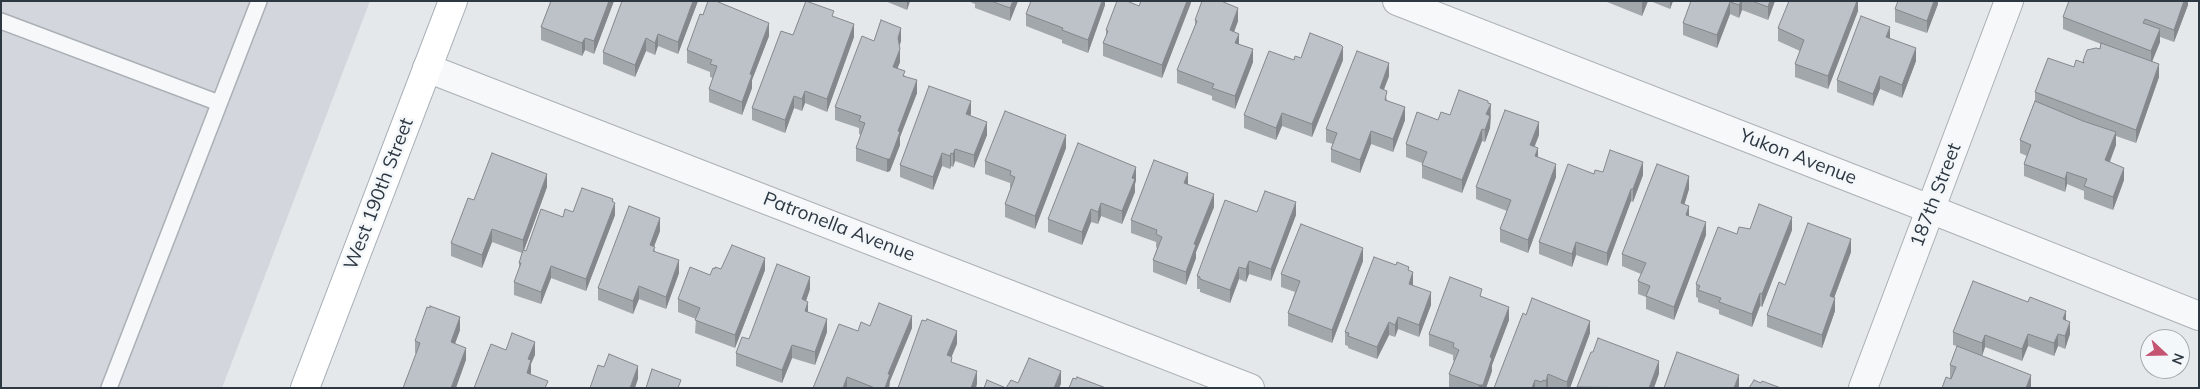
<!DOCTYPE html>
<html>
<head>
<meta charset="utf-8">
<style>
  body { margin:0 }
  #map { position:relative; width:2200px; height:389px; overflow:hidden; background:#e5e8eb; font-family:Mulish,sans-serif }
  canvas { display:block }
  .frame { position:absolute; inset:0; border:2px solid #2d3843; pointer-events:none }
  .north { position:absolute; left:2140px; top:329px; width:50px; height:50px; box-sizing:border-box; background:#f4f7f9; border:1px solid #a4abb0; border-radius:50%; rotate:111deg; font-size:14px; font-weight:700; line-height:20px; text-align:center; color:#2d3843 }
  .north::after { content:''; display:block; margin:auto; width:18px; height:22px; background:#c55473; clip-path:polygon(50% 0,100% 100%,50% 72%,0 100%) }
</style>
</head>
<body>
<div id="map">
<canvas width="2200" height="389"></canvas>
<div class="frame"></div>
<div class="north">N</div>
</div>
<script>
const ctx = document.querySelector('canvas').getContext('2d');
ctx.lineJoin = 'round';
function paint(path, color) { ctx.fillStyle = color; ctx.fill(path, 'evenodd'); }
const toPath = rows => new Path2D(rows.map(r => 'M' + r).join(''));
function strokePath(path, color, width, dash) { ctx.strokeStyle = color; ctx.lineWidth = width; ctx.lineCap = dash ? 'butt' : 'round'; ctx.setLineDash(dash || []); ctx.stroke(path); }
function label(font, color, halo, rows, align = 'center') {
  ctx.font = font + ' Mulish,sans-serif'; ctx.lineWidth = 5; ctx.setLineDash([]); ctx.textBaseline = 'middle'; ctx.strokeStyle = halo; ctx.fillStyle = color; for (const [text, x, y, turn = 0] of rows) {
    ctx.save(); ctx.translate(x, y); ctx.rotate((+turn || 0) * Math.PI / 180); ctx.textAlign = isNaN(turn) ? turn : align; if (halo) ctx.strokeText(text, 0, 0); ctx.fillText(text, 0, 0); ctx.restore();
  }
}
paint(toPath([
  [1,1,370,1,222,388,1,388]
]), '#d3d7dd');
const service = toPath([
  [1,21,219,103],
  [109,388,259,1]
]);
const minor = toPath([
  [427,68,1250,388],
  [1863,388,2009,1]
]);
const tertiary = toPath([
  [1397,1,1930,209,2199,316]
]);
const primary = toPath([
  [305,388,453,1]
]);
strokePath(service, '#aab0b5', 18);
strokePath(minor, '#aab0b5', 30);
strokePath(tertiary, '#aab0b5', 30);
strokePath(primary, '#a5aeb6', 30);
strokePath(service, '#f7f8fa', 15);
strokePath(minor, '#f7f8fa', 28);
strokePath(tertiary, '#f7f8fa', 28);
strokePath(primary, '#fff', 28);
paint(toPath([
  [551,1,614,1,594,54,585,50,582,56,541,40,541,27],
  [698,1,678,54,658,46,655,55,646,51,635,77,603,64,603,52],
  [885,1,910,1,907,10],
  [968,1,1018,1,1010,21,975,8,975,4],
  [1105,1,1105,5,1088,53,1062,43,1062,40,1026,26,1026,14],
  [1191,1,1162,78,1103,56,1103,43,1106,36,1106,30,1139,6],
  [1607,1,1648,1,1642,16,1607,2],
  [1650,1,1673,1,1670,9],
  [1691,1,1775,1,1768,20,1742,10,1739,18,1730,14,1717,48,1683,35,1683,23],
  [1858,1,1858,11,1828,89,1795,77,1795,64,1800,51,1778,41,1778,28],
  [1938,1,1938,4,1927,33,1895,22,1895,9],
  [2188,1,2188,5,2174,42,2160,37,2160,42,2152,62,2159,77,2136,143,2116,136,2116,145,2110,162,2124,180,2113,210,2084,199,2084,191,2067,184,2065,192,2024,176,2024,164,2027,156,2020,153,2020,140,2035,101,2035,92,2074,67,2083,63,2083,61,2100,49,2101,44,2063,29,2063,17],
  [834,17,854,37,827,112,805,103,802,111,794,108,785,133,752,120,752,108,793,35],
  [1195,20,1238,21,1234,32,1239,44,1253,62,1235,109,1212,100,1212,96,1177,83,1177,70,1195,26],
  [769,36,752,80,752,88,742,115,709,102,709,89,713,78,710,77,710,72,687,63,687,50],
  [1890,38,1916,61,1902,98,1880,89,1873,106,1837,92,1837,80],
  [874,41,901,41,899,47,900,62,897,69,905,76,917,93,900,137,900,145,890,171,887,172,856,161,856,148,861,135,859,134,859,128,835,120,835,107],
  [1301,58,1343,60,1312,137,1282,126,1276,140,1244,128,1244,115,1294,60],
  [1389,76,1384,89,1387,100,1405,120,1393,152,1371,144,1360,173,1331,162,1331,149,1333,144,1326,142,1326,129],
  [1488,103,1491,116,1490,128,1485,142,1482,141,1462,193,1422,178,1422,163,1406,157,1406,144,1438,120,1450,115],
  [971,114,970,115,987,135,974,168,955,161,953,167,951,166,950,169,942,166,933,190,900,177,900,165],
  [1539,135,1535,146,1538,157,1556,177,1528,253,1500,242,1500,229,1507,211,1476,199,1476,187],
  [1066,148,1035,229,1005,217,1005,204,1011,188,1010,188,1010,183,985,174,985,161],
  [1603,172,1643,175,1633,202,1631,201,1607,266,1576,255,1572,267,1539,254,1539,242,1594,174],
  [1136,180,1135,184,1135,192,1122,224,1101,216,1098,224,1091,222,1082,245,1048,232,1048,219],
  [1188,184,1214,207,1196,252,1196,258,1186,285,1153,272,1153,260,1157,248,1156,247,1156,242,1131,233,1131,220],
  [547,187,524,250,526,251,563,217,573,212,613,202,615,215,586,291,551,278,541,304,514,295,514,282,519,270,519,263,522,253,492,242,482,268,451,256,451,243,474,200],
  [1689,189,1684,204,1689,216,1706,235,1674,320,1646,309,1646,297,1638,294,1638,281,1641,274,1622,266,1622,254],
  [1257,212,1296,215,1271,281,1249,274,1246,282,1239,279,1230,303,1200,292,1200,289,1197,289,1197,276],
  [1750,229,1792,230,1762,307,1760,306,1752,327,1719,314,1719,310,1698,302,1698,298,1696,297,1696,284,1737,234],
  [660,231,654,246,655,252,679,273,666,309,639,299,633,314,598,300,598,288],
  [1851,252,1834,298,1835,311,1822,348,1767,327,1767,315,1785,285],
  [1363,261,1332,343,1288,326,1288,313,1295,292,1281,287,1281,274],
  [715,269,765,270,735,348,695,333,696,319,678,312,678,299,710,275],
  [1409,270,1413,285,1431,305,1419,337,1398,329,1395,337,1389,335,1377,359,1348,348,1348,346,1345,345,1345,332],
  [810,289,806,301,808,312,827,332,815,365,792,358,782,383,736,366,736,353,749,339],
  [1482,297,1509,320,1492,365,1492,371,1486,388,1451,388,1449,387,1449,374,1454,361,1453,360,1453,355,1429,346,1429,334],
  [2066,320,2070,334,2065,349,2058,346,2054,356,2028,346,2022,361,1985,347,1982,356,1951,379,1950,378,1950,365,1957,346,1953,345,1953,332],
  [870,326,912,328,890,381,889,388,813,388,858,331],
  [460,330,455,343,466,360,415,353,415,341],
  [1590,333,1570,388,1550,388,1548,387,1548,388,1494,388]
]), '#a2a7ac');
paint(toPath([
  [609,1,614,1,594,54,594,41],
  [693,1,698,1,678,54,678,42],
  [907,1,910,1,907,10],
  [1013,1,1018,1,1010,21,1010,8],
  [1102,1,1105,1,1105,5,1088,53,1088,40],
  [1187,1,1191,1,1191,3,1162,78,1162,65],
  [1643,1,1648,1,1642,16,1642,3],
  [1670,1,1673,1,1670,9],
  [1741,1,1742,1,1742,10,1739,18,1739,5],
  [1770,1,1775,1,1768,20,1768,7],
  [1857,1,1858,1,1858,11,1828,89,1828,76],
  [1934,1,1938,1,1938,4,1927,33,1927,21],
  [2184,1,2188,1,2188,5,2174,42,2174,30],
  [1730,2,1730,14,1717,48,1717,35],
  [1238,8,1238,21,1230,43,1230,30],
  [769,23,769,36,752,80,752,88,742,115,742,102,750,74],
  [854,24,854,37,827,112,827,99],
  [1890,27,1890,40,1886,37],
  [901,28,901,41,898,50,898,38],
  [2160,29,2160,42,2151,64,2151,51],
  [658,34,658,46,655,55,655,43],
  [1239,34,1239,47,1235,43],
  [585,38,585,50,582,56,582,43],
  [646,38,646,51,635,77,635,65],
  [1343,47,1343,60,1312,137,1312,124],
  [1916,48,1916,61,1902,98,1902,85],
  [900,49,900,62,893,80,893,67],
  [1253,49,1253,62,1235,109,1235,96],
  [1389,63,1389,76,1380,100,1380,88],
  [2159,64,2159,77,2136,143,2136,130],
  [1880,76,1880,89,1873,106,1873,94],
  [917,80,917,93,900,137,900,145,890,171,887,172,887,159],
  [805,91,805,103,802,111,802,99],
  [794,96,794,108,785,133,785,120],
  [971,101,971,114,966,126,966,114],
  [1488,101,1488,110,1491,104,1490,128,1485,142,1485,130],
  [1405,107,1405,120,1393,152,1393,139],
  [1282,113,1282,126,1276,140,1276,128],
  [987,122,987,135,974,168,974,155],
  [1539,122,1539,135,1530,157,1530,145],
  [1482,129,1482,141,1462,193,1462,180],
  [1371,131,1371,144,1360,173,1360,160],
  [2116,132,2116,145,2105,173,2105,160],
  [1066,135,1066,148,1035,229,1035,216],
  [1538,148,1538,160,1535,156],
  [955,149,955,161,953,167,953,154],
  [942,153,942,166,933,190,933,177],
  [951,153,951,166,950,169,950,156],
  [1643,162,1643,175,1633,202,1633,189],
  [1556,164,1556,177,1528,253,1528,240],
  [1136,167,1136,180,1135,184,1135,192,1122,224,1122,211,1132,178],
  [2124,168,2124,180,2113,210,2113,197],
  [2067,172,2067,184,2065,192,2065,179],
  [1188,173,1188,185,1184,183],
  [547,174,547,187,523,253,523,240],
  [1689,176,1689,189,1681,216,1681,203],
  [1631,189,1631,201,1607,266,1607,253],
  [1214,194,1214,207,1196,252,1196,258,1186,285,1186,272,1194,244],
  [613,199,613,208,615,203,615,215,586,291,586,279],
  [1296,202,1296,215,1271,281,1271,269],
  [1101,203,1101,216,1098,224,1098,212],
  [1689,206,1689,219,1686,215],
  [1091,209,1091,222,1082,245,1082,232],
  [1792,217,1792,230,1762,307,1762,294],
  [660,218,660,231,650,257,650,245],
  [1706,222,1706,235,1674,320,1674,307],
  [492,229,492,242,482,268,482,255],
  [1851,239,1851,252,1830,309,1830,296],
  [1576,242,1576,255,1572,267,1572,254],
  [1363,248,1363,261,1332,343,1332,330],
  [765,258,765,270,735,348,735,335],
  [679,260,679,273,666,309,666,297],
  [1249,261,1249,274,1246,282,1246,269],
  [551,266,551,278,541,304,541,292],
  [1239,267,1239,279,1230,303,1230,290],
  [1413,272,1413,284,1409,296,1409,284],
  [810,277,810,289,802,312,802,299],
  [639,286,639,299,633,314,633,301],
  [1431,292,1431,305,1419,337,1419,325],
  [1760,293,1760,306,1752,327,1752,314],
  [1835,298,1835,311,1822,348,1822,335],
  [808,302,808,314,805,311],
  [1509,307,1509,320,1492,365,1492,371,1486,388,1479,388,1479,385],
  [2066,311,2066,323,2063,319],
  [912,316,912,328,890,381,889,388,885,388,888,374],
  [460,317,460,330,451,355,451,342],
  [1398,317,1398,329,1395,337,1395,325],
  [827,319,827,332,815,365,815,352],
  [1590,321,1590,333,1570,388,1567,388,1567,382],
  [1389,322,1389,335,1377,359,1377,347],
  [2070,322,2070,334,2065,349,2065,336],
  [957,331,957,344,947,368,947,355],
  [2028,334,2028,346,2022,361,2022,349],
  [2058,334,2058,346,2054,356,2054,343],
  [1985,335,1985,347,1982,356,1982,343],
  [535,342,535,355,531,364,531,373,527,386,527,373,528,359],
  [792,345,792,358,782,383,782,370],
  [466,348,466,360,456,388,451,388],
  [1659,361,1659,374,1654,388,1649,388],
  [638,366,638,379,635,388,630,388],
  [977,371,977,384,976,388,971,388],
  [1061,371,1061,384,1059,388,1054,388],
  [1548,374,1548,388,1546,388,1546,381],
  [1739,375,1739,388,1734,388],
  [2031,375,2031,387,2026,388],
  [847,377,847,388,843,388],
  [1535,380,1535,388,1532,388]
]), '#84888c');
const building = toPath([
  [551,1,609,1,594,41,585,38,582,43,541,27,551,1],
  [622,1,693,1,678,42,658,34,655,43,646,38,635,65,603,52,622,1],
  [708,1,716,1,769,23,750,74,752,75,742,102,709,89,717,66,710,64,712,60,687,50,700,14,703,15,708,1],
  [806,1,834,11,832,16,854,24,827,99,805,91,802,99,794,96,785,120,752,108,781,31,793,35,806,1],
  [991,1,1013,1,1010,8,991,1],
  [1031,1,1102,1,1088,40,1062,30,1063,28,1026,14,1031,1],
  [1117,1,1127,1,1139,6,1141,1,1187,1,1162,65,1103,43,1108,31,1106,30,1117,1],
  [1202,1,1221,1,1238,8,1230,30,1239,34,1235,43,1253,49,1235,96,1212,88,1214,84,1177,70,1197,21,1195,20,1202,1],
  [1691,1,1741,1,1739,5,1730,2,1717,35,1683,23,1691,1],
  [1752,1,1770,1,1768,7,1752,1],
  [1789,1,1857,1,1828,76,1795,64,1804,40,1778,28,1789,1],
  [1898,1,1934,1,1927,21,1895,9,1898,1],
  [2069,1,2184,1,2174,30,2145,19,2143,23,2160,29,2151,51,2063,17,2069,1],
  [1861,16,1890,27,1886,37,1916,48,1902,85,1880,76,1873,94,1837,80,1861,16],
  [881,20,901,28,898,38,900,49,893,67,905,71,903,76,917,80,898,131,900,132,890,159,887,159,856,148,865,123,859,121,861,116,835,107,862,36,874,41,881,20],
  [1310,33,1341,45,1343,47,1312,124,1282,113,1276,128,1244,115,1269,51,1294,60,1295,56,1301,58,1310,33],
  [2101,43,2159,64,2136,130,2035,92,2048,58,2074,67,2076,60,2084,63,2083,61,2087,50,2096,48,2100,49,2101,43],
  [1357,51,1389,63,1380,88,1387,91,1385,100,1405,107,1393,139,1371,131,1360,160,1331,149,1337,133,1326,129,1357,51],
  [929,86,971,101,966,114,987,122,974,155,955,149,953,154,951,153,950,156,942,153,933,177,900,165,929,86],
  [1459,90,1488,101,1488,103,1491,104,1486,114,1490,116,1485,130,1482,129,1462,180,1422,165,1427,152,1406,144,1417,112,1438,120,1441,112,1450,115,1459,90],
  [2035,101,2083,121,2116,132,2105,160,2124,168,2113,197,2084,186,2087,179,2067,172,2065,179,2024,164,2031,145,2020,140,2035,101],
  [1505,110,1539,122,1530,145,1538,148,1535,156,1556,164,1528,240,1500,229,1511,200,1476,187,1505,110],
  [1005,111,1066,135,1035,216,1005,204,1015,177,1010,175,1011,171,985,161,1005,111],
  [1078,143,1136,167,1132,178,1135,179,1122,211,1101,203,1098,212,1091,209,1082,232,1048,219,1078,143],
  [1610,150,1643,162,1633,189,1631,189,1607,253,1576,242,1572,254,1539,242,1568,164,1594,174,1595,170,1603,172,1610,150],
  [492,153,547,174,523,240,492,229,482,255,451,243,468,198,474,200,492,153],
  [1154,160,1188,173,1184,183,1214,194,1194,244,1196,245,1186,272,1153,260,1162,237,1156,234,1157,230,1131,220,1154,160],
  [1657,164,1689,176,1681,203,1689,206,1686,215,1706,222,1674,307,1646,296,1650,286,1638,281,1646,263,1622,254,1657,164],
  [582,188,613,199,612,201,615,203,586,279,551,266,541,292,514,282,521,263,519,263,523,250,526,251,541,209,563,217,565,209,573,212,582,188],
  [1265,191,1296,202,1271,269,1249,261,1246,269,1239,267,1230,290,1200,279,1200,277,1197,276,1225,200,1257,212,1265,191],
  [1759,204,1792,217,1762,294,1760,293,1752,314,1719,302,1721,298,1698,290,1700,286,1696,284,1718,227,1737,234,1739,227,1750,229,1759,204],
  [629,206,660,218,650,245,655,247,653,251,679,260,666,297,639,286,633,301,598,288,629,206],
  [1808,223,1851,239,1830,296,1835,298,1822,335,1767,315,1779,282,1785,285,1808,223],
  [1301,224,1363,248,1332,330,1288,313,1300,281,1281,274,1301,224],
  [732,245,765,258,735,335,695,320,700,308,678,299,690,267,710,275,713,268,715,269,715,267,721,269,732,245],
  [1374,257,1396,265,1397,262,1409,267,1408,270,1413,272,1409,284,1431,292,1419,325,1398,317,1395,325,1389,322,1377,347,1348,336,1349,333,1345,332,1374,257],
  [777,264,810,277,802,299,808,302,805,311,827,319,815,352,792,345,782,370,736,353,742,337,749,339,777,264],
  [1450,277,1482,289,1480,296,1509,307,1490,357,1492,358,1483,385,1479,385,1449,374,1459,350,1453,347,1454,343,1429,334,1450,277],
  [1973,281,2028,302,2030,297,2066,311,2063,319,2070,322,2065,336,2058,334,2054,343,2028,334,2022,349,1985,335,1982,343,1953,332,1973,281],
  [1532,298,1590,321,1567,382,1548,374,1546,381,1543,380,1542,382,1535,380,1532,388,1494,388,1523,313,1526,315,1532,298],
  [879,303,912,316,888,374,890,374,885,388,875,388,847,377,843,388,813,388,839,324,858,331,861,322,870,326,879,303],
  [430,306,460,317,451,342,466,348,451,388,403,388,420,343,415,341,427,307,430,308,430,306],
  [927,319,957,331,947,355,952,357,951,362,977,371,971,388,898,388,922,320,926,321,927,319],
  [512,333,535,342,528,359,531,360,527,373,548,381,545,388,474,388,491,344,506,350,512,333],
  [1598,338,1659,361,1649,388,1577,387,1591,352,1593,352,1598,338],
  [1957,346,2031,375,2026,388,1942,388,1946,377,1951,379,1956,367,1950,365,1957,346],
  [1677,352,1739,375,1734,388,1664,388,1677,352],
  [609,354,638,366,630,388,590,388,598,365,604,367,609,354],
  [1029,358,1061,371,1054,388,1006,388,1011,380,1018,383,1029,358],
  [652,369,681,380,678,388,646,388,652,369],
  [1077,377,1106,388,1069,388,1073,378,1076,379,1077,377],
  [987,380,1006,388,984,388,987,380],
  [1754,380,1761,383,1762,381,1781,388,1749,388,1754,380]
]);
paint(building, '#bcc2c8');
strokePath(building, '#84888c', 1);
label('19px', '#2d3843', '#f4f7f9', [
  ["Yukon Avenue",1798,157,21],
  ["West 190th Street",379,194,-69],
  ["187th Street",1936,195,-69],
  ["Patronella Avenue",839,227,21]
]);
</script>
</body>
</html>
